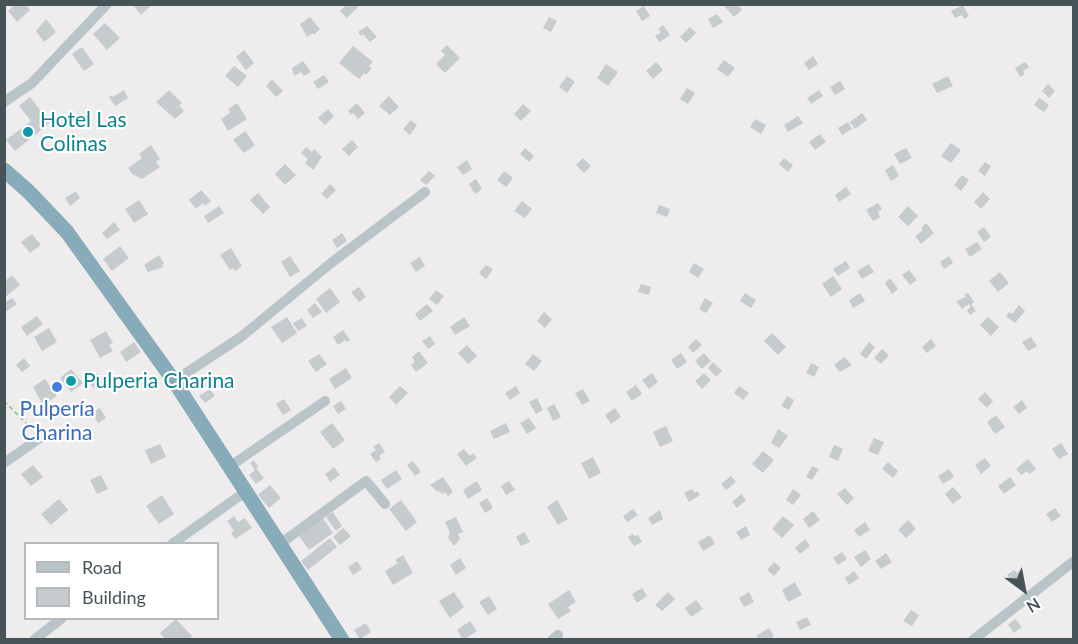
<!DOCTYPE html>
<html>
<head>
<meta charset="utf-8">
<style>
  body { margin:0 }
  #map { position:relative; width:1078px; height:644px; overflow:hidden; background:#efeced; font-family:Lato,sans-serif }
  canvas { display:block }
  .frame { position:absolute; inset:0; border:6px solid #465458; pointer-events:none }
  .legend { position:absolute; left:24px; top:542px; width:195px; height:78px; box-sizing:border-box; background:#fff; border:2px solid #b5bbbc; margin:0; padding:8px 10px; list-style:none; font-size:18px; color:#465458 }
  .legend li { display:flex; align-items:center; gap:12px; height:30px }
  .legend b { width:30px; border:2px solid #b5bbbc }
  .north { position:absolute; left:994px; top:560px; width:60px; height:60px; -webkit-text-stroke:4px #fff; paint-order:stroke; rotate:148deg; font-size:16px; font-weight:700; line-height:24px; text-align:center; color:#465458 }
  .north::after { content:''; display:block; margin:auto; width:21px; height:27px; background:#465458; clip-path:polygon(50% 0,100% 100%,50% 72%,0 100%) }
</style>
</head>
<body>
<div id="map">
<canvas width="1078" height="644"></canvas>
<div class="frame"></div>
<ul class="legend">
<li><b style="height:8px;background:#b8c4c8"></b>Road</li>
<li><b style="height:16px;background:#c6cbce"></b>Building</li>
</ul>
<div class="north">N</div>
</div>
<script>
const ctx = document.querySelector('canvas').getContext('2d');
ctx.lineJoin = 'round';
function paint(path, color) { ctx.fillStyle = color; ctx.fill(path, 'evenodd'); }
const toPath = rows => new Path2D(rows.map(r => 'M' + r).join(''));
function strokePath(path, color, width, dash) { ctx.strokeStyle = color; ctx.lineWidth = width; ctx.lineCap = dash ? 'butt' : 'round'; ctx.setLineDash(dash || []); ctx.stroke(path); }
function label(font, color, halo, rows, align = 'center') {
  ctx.font = font + ' Lato,sans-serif'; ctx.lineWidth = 4.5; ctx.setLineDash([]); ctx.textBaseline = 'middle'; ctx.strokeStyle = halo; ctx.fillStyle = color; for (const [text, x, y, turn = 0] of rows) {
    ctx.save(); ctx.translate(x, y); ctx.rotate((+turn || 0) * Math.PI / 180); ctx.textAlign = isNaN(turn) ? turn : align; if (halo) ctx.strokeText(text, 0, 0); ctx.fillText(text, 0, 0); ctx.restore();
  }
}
paint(toPath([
  [15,4,25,4,30,10,17,22,8,11],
  [132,4,153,4,141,15],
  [347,4,355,4,358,7,347,18,340,11],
  [725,4,737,4,742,10,734,17,724,6],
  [963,5,969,16,964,19,962,15,955,18,951,11],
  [644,6,650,16,642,21,636,11],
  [717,14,723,22,713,28,708,19],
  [310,17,320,29,314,35,313,33,307,37,300,24],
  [549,17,557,21,551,32,543,28],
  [46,19,56,32,44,42,36,31],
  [105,23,120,38,107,50,93,34],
  [663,25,670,35,660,42,655,36,661,32,658,29],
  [367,26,377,37,370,42,363,34,361,36,358,32],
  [690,27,696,33,686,43,680,37],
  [447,45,460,58,445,73,436,64,445,55,441,51],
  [353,46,373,62,369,66,372,68,366,75,364,73,359,79,339,63],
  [82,47,94,64,84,71,72,54],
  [244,50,254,63,246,70,236,57],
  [813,56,818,64,809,70,804,63],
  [724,60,735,68,728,77,717,69],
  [303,61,311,72,304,76,301,72,294,76,292,68],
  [656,62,663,70,653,79,646,71],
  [1025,62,1029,67,1023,71,1025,74,1020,77,1015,68],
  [606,64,618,72,608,86,597,78],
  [234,66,247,76,238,87,225,76],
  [324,75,329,82,318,89,313,82],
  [567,76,575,82,567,93,559,87],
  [948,76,953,86,937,93,932,84],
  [272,79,283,91,276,97,266,86],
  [840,81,845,89,835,95,830,87],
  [1048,84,1055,91,1049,98,1042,91],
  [687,88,695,93,688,104,680,99],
  [124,90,128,98,115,106,109,97,112,95,113,97],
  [169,90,182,103,174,110,180,106,184,111,175,119,156,102],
  [819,90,823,96,811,104,807,98],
  [389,96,399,107,390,115,379,106],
  [30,97,50,123,15,151,6,140,31,121,19,106],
  [1039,98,1049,105,1044,112,1034,105],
  [237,103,247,119,228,131,221,119,230,113,228,109],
  [357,103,365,113,358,119,353,113,351,115,348,111],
  [523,104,531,111,521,121,514,114],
  [328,109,334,116,325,125,318,118],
  [862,113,867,120,855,129,850,122],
  [798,116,803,123,788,132,784,125],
  [755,119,766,125,761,134,750,127],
  [411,120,417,125,410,135,403,129],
  [848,122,852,129,842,135,838,128],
  [245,131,255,145,244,153,233,140],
  [820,134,826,142,815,150,809,142],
  [352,140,358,147,349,156,342,149],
  [951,143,961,150,951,163,941,156],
  [151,145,160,159,156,162,160,167,142,179,132,174,128,168,142,158,139,154],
  [306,147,312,152,314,149,322,157,313,170,305,163,308,159,301,153],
  [525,148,534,156,529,162,520,154],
  [906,148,912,158,900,164,894,154],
  [583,158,591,166,584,173,576,165],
  [784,158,793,165,788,172,779,164],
  [467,160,472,169,463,175,457,167],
  [985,162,991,166,985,176,978,171],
  [285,164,296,175,285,185,275,174],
  [893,165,899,176,891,181,885,170],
  [429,171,435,176,426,185,420,180],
  [504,171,513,178,506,187,497,180],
  [962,175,969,180,961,191,954,185],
  [476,179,482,189,475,194,469,184],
  [330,184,336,190,327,199,321,194],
  [846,187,851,194,839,202,835,195],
  [201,190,211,201,205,206,203,203,196,209,189,200],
  [76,191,80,198,70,206,65,198],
  [983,192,990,199,981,209,974,202],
  [258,193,270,207,263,214,250,200],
  [139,200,148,214,134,223,125,209],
  [522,201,532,209,525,218,514,211],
  [878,203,882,209,878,212,880,217,873,221,866,210],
  [659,205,670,209,667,217,656,213],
  [219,206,224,213,208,223,204,216],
  [908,206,918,216,908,226,898,217],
  [114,222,120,230,107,239,102,233],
  [926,223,934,233,921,244,915,236,923,230,921,228],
  [984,227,991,237,984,242,977,232],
  [342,233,347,241,337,248,332,240],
  [32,234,41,245,30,253,21,242],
  [977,242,982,249,970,257,965,249],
  [120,246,129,258,112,271,103,259],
  [231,248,242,266,235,271,233,268,230,270,220,255],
  [159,255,164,264,162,265,163,267,148,272,144,265],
  [290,256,300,271,290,277,281,262],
  [949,256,953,263,944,269,940,262],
  [420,257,425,266,416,272,410,263],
  [846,261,850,268,838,276,833,269],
  [694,263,704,269,698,278,689,272],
  [869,264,874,272,862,279,857,271],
  [486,265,493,269,486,279,479,273],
  [909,270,917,280,910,285,902,275],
  [1000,272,1009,283,998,292,989,281],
  [12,275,20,285,4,298,4,282],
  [833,276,842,289,831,297,822,284],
  [890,278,898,289,892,294,885,283],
  [641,284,651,287,649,295,638,292],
  [359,287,366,297,359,302,351,292],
  [330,288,340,302,326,313,316,299],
  [436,290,444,296,437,305,429,299],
  [745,293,756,300,751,308,740,301],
  [860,293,865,301,853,308,849,300],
  [968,293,974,302,971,304,976,311,970,315,967,310,971,307,968,303,968,305,962,309,956,301,966,297,964,295],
  [12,298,17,304,4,313,4,303],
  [705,298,713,303,706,313,699,309],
  [315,303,322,312,313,318,307,310],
  [427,304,433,311,420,321,415,314],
  [1019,305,1025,311,1015,323,1006,316,1009,312,1012,314],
  [544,312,552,319,545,328,537,321],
  [37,316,43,324,27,336,21,327],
  [287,317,297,333,282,343,271,327],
  [464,317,470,326,455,335,450,327],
  [988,317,999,327,991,336,980,325],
  [302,318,307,326,298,331,293,323],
  [49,328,57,342,42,351,34,337],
  [343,330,350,340,347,342,345,340,338,345,333,337],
  [106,331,113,343,109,345,113,351,100,358,90,340],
  [772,333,786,347,778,355,764,341],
  [430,336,435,344,428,349,422,341],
  [1031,337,1037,346,1028,351,1022,342],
  [696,339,702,345,693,353,688,347],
  [931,339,936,346,927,353,922,347],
  [134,342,141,352,126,362,120,352],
  [869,342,875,347,866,359,860,354],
  [467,345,477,356,468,364,458,353],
  [882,349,889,355,881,364,874,358],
  [419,351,428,363,416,372,411,365,415,362,412,357],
  [681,353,687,362,677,369,671,360],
  [704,353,711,361,702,369,695,361],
  [319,354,327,364,316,372,308,361],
  [533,354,542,361,534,371,525,364],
  [844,357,852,365,840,372,834,365],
  [24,358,30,366,22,372,16,365],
  [713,362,722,371,716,377,708,368],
  [811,363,819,367,814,377,806,373],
  [346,368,352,378,335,389,329,379],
  [71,369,83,383,71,392,60,378],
  [98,373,104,382,93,388,88,379],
  [652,373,658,382,649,389,642,380],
  [704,373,711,380,702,389,695,381],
  [205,375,211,386,207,388,206,386,198,391,193,383],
  [45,379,57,396,43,405,33,387],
  [636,385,642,394,632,401,626,392],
  [400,386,408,393,396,405,389,397],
  [516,386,520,393,510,400,505,393],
  [739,386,749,393,743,400,734,393],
  [210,389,215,396,205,403,199,396],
  [583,389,590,401,582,405,575,393],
  [985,392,993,401,987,408,978,399],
  [787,396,794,400,789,410,781,406],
  [537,398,543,410,536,414,529,402],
  [284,399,291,410,283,415,276,404],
  [1022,400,1027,408,1019,414,1013,407],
  [341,401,346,409,338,414,333,406],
  [554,404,561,417,553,421,547,408],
  [100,408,106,418,98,423,92,413],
  [615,408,621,417,611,424,605,415],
  [996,415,1005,427,995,434,987,422],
  [529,418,536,428,527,434,520,423],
  [332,423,345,440,333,449,320,432],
  [506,423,510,432,494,439,490,431],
  [666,426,673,441,660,447,653,432],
  [778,429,788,436,779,448,771,443],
  [874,438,884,442,878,455,868,451],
  [379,443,385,452,379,456,381,459,376,462,370,454,376,450,373,447],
  [1061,443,1068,454,1059,459,1052,449],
  [160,444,166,457,151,464,145,450],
  [834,445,843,449,838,461,829,457],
  [464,449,470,456,473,453,477,458,466,466,457,454],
  [763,451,774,460,763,473,752,464],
  [593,457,601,473,589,479,581,463],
  [985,458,991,466,981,474,975,465],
  [1028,459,1036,469,1030,474,1027,471,1021,475,1016,469],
  [254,460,258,467,256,468,264,478,256,484,249,475,255,470,250,463],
  [413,461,421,472,415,476,407,465],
  [888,462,898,471,893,478,882,469],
  [33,465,43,477,31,486,21,474],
  [812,466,819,469,812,480,806,477],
  [334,467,340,475,330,482,325,474],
  [949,469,954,477,943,484,938,476],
  [396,470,402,479,387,489,381,480],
  [101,475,108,489,97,494,90,480],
  [731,476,736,482,726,490,721,484],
  [443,477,453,492,448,496,445,492,442,494,440,491,438,492,430,485],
  [1010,477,1016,485,1004,494,998,486],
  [477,481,482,490,468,499,463,490],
  [509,481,515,490,506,495,501,486],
  [270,485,281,498,269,508,258,495],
  [953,487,962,497,953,504,945,494],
  [845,488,854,498,847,505,837,494],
  [692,489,695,493,697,491,700,495,689,502,684,493],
  [793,489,801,495,793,505,786,500],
  [741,494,746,500,737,508,732,502],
  [162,495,174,514,159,524,146,506],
  [487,498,492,506,492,509,485,513,479,503],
  [59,499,68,510,51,525,41,514],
  [401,500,417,522,406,531,389,509],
  [557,500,568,519,558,525,547,507],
  [1055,508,1061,516,1052,522,1046,514],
  [633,509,638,515,627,522,623,516],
  [660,510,663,519,652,525,648,518],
  [813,511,820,520,809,528,803,519],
  [333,512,342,526,336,531,326,517],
  [234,516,238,522,245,518,252,528,235,539,231,533,234,531,227,521],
  [783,516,794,525,782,538,772,529],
  [456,517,463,532,458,534,460,539,454,546,448,538,450,533,445,522],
  [323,518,333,533,309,550,299,536],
  [908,520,916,529,906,538,898,530],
  [865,522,870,530,859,537,854,530],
  [746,526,750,535,741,540,736,532],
  [343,528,351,536,340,545,333,537],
  [524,532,530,542,521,546,516,537],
  [633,534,635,536,638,535,642,542,634,546,628,537],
  [710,535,715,544,703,551,698,542],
  [330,538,337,547,308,570,301,561],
  [805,539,810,546,800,554,795,548],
  [865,550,871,559,861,567,854,557],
  [842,552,847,559,838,565,833,558],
  [886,553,892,562,881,569,875,561],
  [403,555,413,573,393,585,385,571,398,563,395,560],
  [460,558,466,568,456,575,450,565],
  [357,561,362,569,353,575,348,567],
  [774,562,781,568,774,576,767,570],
  [1014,570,1017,573,1019,571,1023,576,1013,583,1007,575],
  [854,571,859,578,849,585,845,578],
  [795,582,802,595,788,602,782,590],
  [642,588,647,596,637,603,632,594],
  [569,590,576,602,568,607,571,611,558,619,548,604],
  [454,592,464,607,450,618,439,601],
  [668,592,675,599,662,611,655,605],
  [749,592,754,602,744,607,739,598],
  [489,596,497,609,488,615,479,602],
  [696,600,703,609,691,617,685,608],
  [911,610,919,615,912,626,903,621],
  [807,617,811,625,800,630,796,622],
  [176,619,192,636,189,640,166,640,160,633],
  [1015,619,1022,627,1014,633,1008,625],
  [470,621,477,631,463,640,457,630],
  [366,623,371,632,360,639,354,630],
  [769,628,774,636,772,638,759,640,756,636]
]), '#c6cbce');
strokePath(toPath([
  [4,401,33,430]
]), '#77c68b', 1.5, [4.5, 3]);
strokePath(toPath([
  [4,102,32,83,107,4],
  [174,381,241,337,331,263,425,192],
  [4,463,40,438],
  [229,467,325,401],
  [172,544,245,492],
  [280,544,366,481,385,504],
  [34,640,62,618],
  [552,640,558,635],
  [973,640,1074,561]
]), '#b8c4c8', 10);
strokePath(toPath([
  [4,170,29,192,67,232,174,381,342,640]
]), '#87abb8', 15);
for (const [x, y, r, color] of [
  [28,132,6,"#0f9aa8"],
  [71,381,6,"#0f9aa8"],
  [57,387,6,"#3f7fe0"]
]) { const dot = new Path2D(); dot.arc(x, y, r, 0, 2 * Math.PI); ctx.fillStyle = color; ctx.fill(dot); strokePath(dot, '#fff', 2); }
label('21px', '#0d838f', '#fff', [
  ["Hotel Las",40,120],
  ["Colinas",40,144],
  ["Pulperia Charina",83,381]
], 'left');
label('21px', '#366cbe', '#fff', [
  ["Pulpería",57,409],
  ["Charina",57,433]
]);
</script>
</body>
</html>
